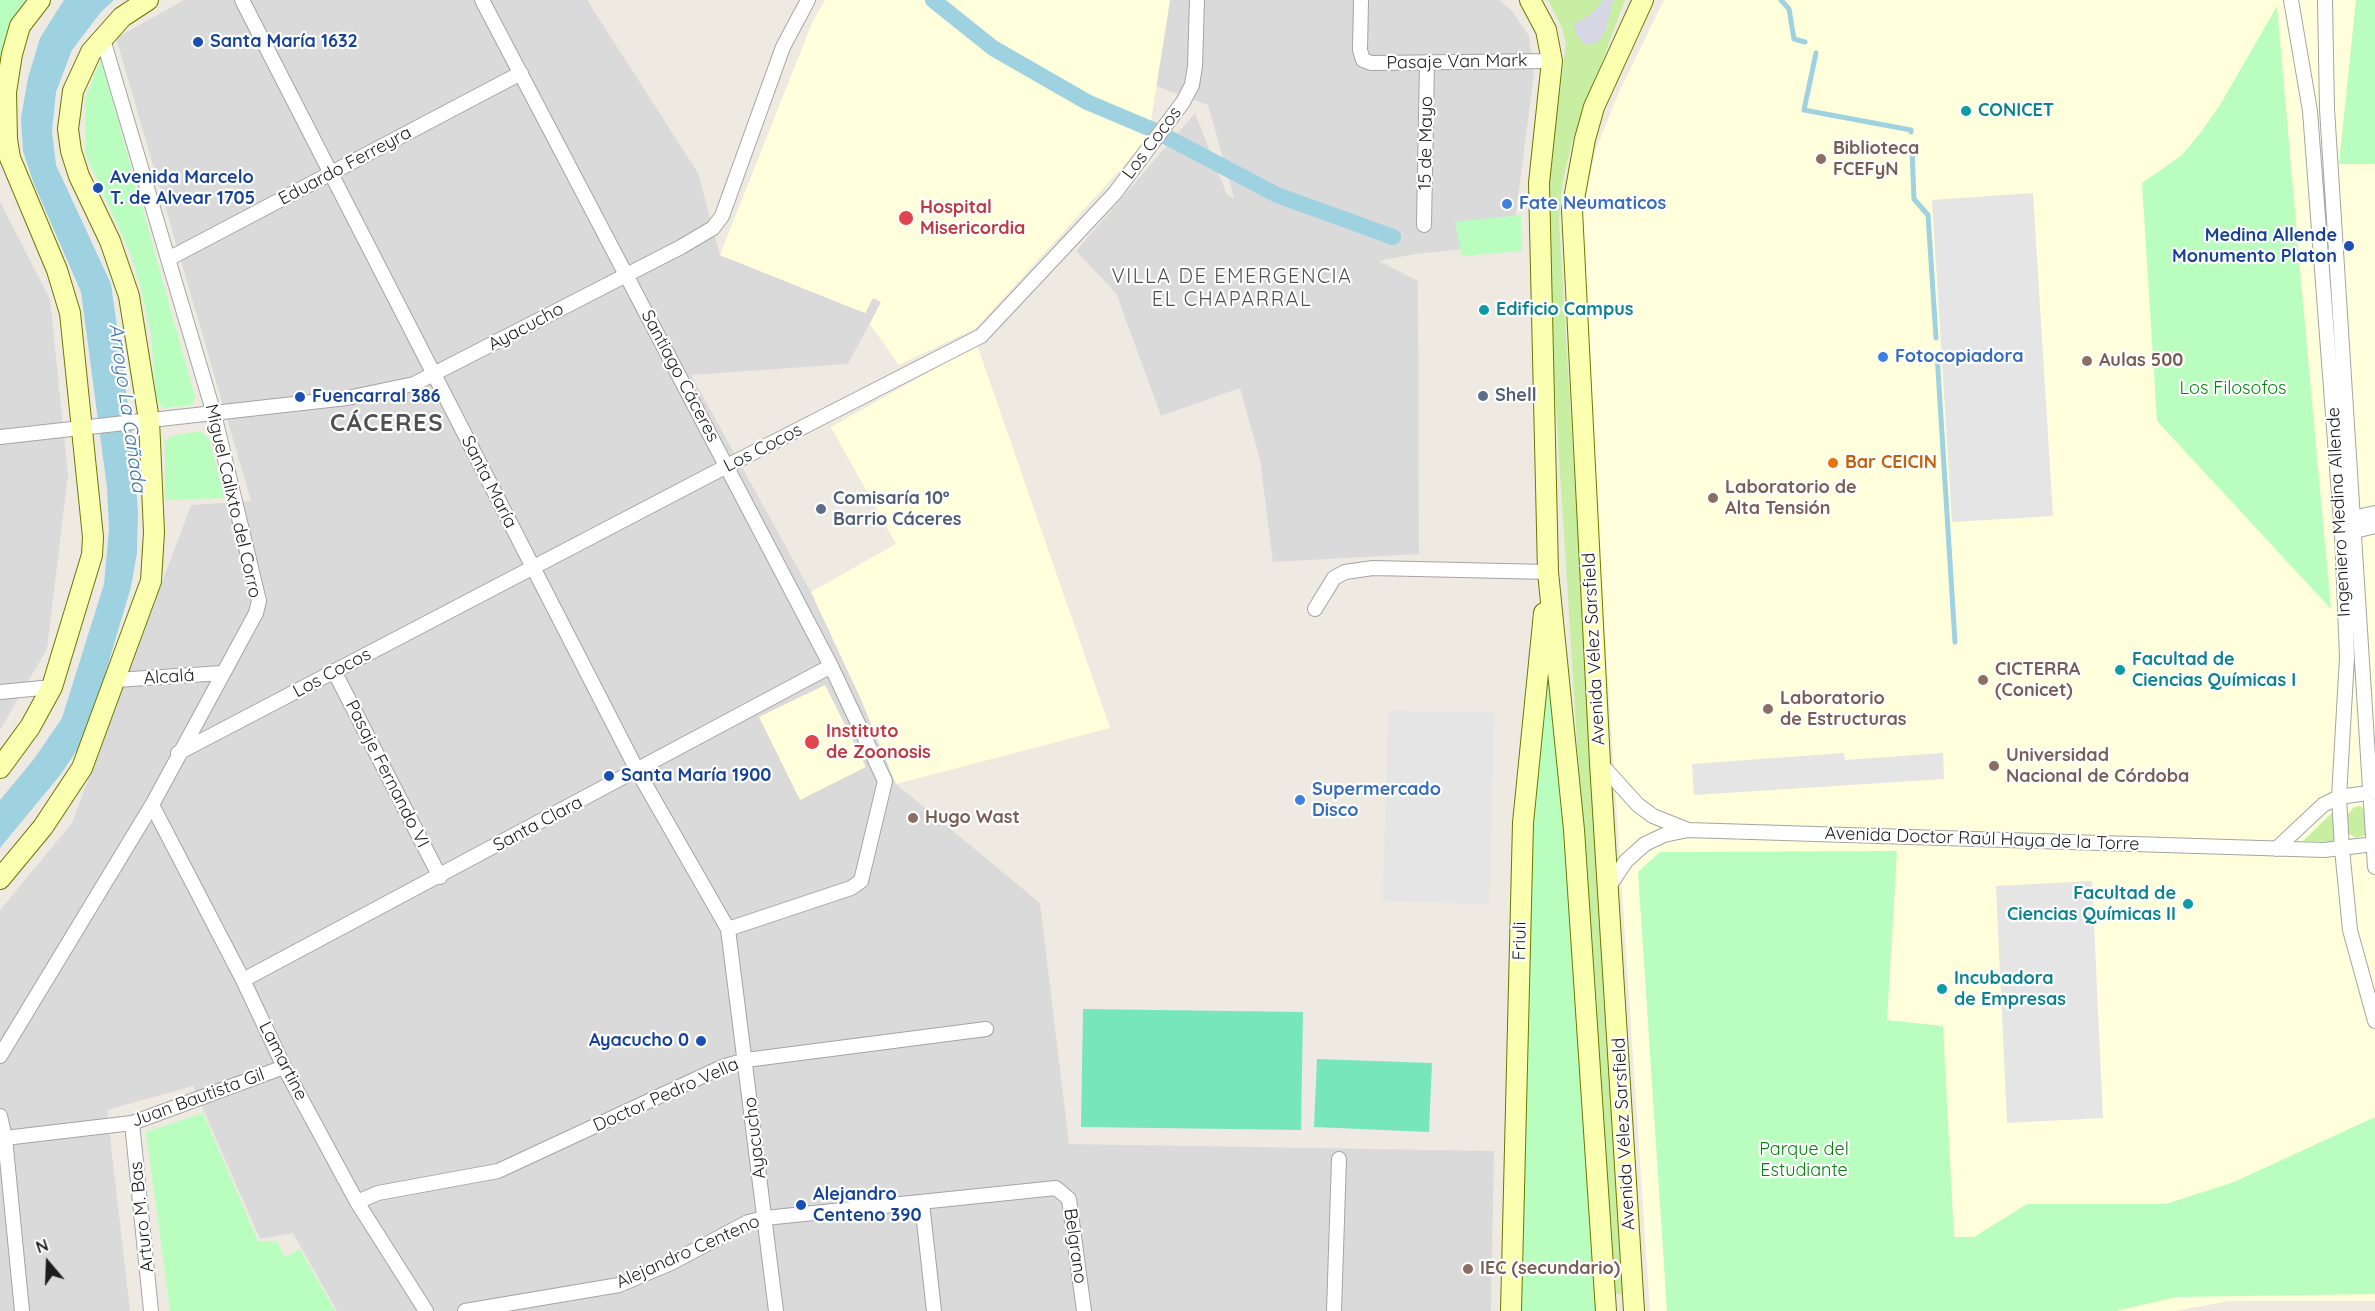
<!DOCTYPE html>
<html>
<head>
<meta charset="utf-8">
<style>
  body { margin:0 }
  #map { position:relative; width:2375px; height:1311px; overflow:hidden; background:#efeae1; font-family:Quicksand,sans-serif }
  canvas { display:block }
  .north { position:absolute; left:18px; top:1233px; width:60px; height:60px; -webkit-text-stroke:4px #fff; paint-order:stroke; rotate:341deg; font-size:16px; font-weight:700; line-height:24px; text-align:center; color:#1d1d1d }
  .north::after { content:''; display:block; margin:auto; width:21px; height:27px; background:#1d1d1d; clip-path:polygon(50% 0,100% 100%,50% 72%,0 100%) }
</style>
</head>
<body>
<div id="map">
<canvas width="2375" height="1311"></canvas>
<div class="north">N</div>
</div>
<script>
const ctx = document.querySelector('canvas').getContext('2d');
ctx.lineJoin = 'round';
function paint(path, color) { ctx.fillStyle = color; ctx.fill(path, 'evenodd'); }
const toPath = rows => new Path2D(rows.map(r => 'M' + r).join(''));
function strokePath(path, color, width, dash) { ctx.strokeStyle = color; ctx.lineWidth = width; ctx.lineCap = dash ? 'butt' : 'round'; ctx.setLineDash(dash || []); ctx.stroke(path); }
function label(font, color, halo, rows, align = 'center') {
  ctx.font = font + ' Quicksand,sans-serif'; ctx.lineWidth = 4.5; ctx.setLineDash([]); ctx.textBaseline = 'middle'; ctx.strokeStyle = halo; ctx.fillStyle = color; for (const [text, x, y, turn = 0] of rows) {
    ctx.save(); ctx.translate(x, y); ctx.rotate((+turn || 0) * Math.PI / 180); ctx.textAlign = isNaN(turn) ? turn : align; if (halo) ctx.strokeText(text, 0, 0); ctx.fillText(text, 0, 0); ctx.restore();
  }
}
paint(toPath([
  [184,0,587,0,698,173,720,255,865,313,873,298,881,302,848,364,691,375,811,592,860,697,896,784,1040,903,1069,1144,1494,1151,1491,1311,337,1311,293,1233,260,1239,193,1086,107,1110,130,1311,0,1311,0,910,72,823,191,505,251,501,116,38],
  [1170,0,1499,0,1511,10,1529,36,1534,74,1512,244,1416,254,1379,261,1418,281,1419,554,1273,562,1260,460,1240,388,1161,416,1116,293,1076,251,1195,113,1227,195,1234,198,1208,105,1156,86],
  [0,202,50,299,68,475,47,649,0,730]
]), '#dbdada');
paint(toPath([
  [825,0,1170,0,1148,139,976,328,899,365,870,324,881,302,873,298,865,313,720,255,812,23],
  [1664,0,2375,0,2375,1301,2229,1301,2175,1311,1650,1311,1578,231,1595,152,1619,92],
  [977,345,1110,728,896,784,860,697,811,592,896,544,831,427],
  [825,685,866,767,800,800,759,717]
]), '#ffffdb');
paint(toPath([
  [1548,0,1625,0,1572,142,1563,180,1559,221,1624,1294,1612,1294,1544,219,1566,44,1562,28],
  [2360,806,2366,810,2368,819,2366,835,2356,838,2348,833,2348,814,2354,807],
  [2335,810,2335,842,2303,841]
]), '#c8eea2');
paint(toPath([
  [0,0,33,0,0,81],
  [2356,0,2375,0,2375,164,2339,164],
  [2277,6,2303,303,2331,609,2157,421,2142,183,2182,155,2201,132,2220,105],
  [101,59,195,397,192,405,163,408,156,398,151,335,142,292,131,255,86,155,85,99],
  [1521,215,1522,251,1462,256,1455,222],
  [195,432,201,432,209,438,225,498,165,500,165,441,172,436],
  [1548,572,1606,1311,1511,1311,1523,823],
  [1897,851,1887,1020,1943,1026,1954,1237,1974,1237,2027,1204,2166,1204,2234,1182,2375,1117,2375,1294,2176,1297,2116,1311,1667,1311,1638,872,1660,852],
  [203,1113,258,1241,277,1241,285,1257,300,1249,335,1311,170,1311,146,1132]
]), '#bafebf');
paint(toPath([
  [1083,1009,1303,1012,1301,1130,1081,1127],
  [1317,1059,1432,1063,1429,1132,1314,1127]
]), '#78e6bb');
paint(toPath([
  [2033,193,2053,516,1952,522,1932,200],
  [1388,711,1494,712,1490,904,1383,901],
  [1844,753,1845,760,1943,753,1944,779,1694,795,1692,764],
  [2092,881,2103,1118,2007,1123,1996,886]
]), '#e5e5e5');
paint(toPath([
  [1603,0,1613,0,1606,29,1599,42,1585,45,1575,34,1574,24,1592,13]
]), '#d6d6e5');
paint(toPath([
  [64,0,114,0,101,12,72,50,56,92,52,131,56,165,111,284,134,447,138,514,137,553,131,587,87,735,61,774,0,848,0,800,34,759,62,718,104,584,109,529,107,488,81,292,34,184,23,151,21,118,28,78,40,38]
]), '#9ed2e1');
strokePath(toPath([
  [1781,0,1789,9,1794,39,1805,42],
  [1816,53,1804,110,1911,130,1911,132],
  [1912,149,1914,199,1928,215,1936,338],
  [1937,354,1955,642]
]), '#9ed2e1', 5);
strokePath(toPath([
  [933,0,993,48,1087,102,1158,132],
  [1163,135,1277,195,1393,237]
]), '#9ed2e1', 16);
const minor = toPath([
  [242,0,637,770,728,929,776,1311],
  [482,0,831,666,885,781,861,881,851,888,728,929],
  [1361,0,1360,50,1363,60,1371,63,1552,61],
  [2291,0,2310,111,2342,534,2347,657,2339,797,2342,849,2350,930,2375,1021],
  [2325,0,2327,109,2375,867],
  [1424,225,1427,62],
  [170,258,521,73],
  [0,437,347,398,414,384,681,247,713,228,722,216,783,47,808,0],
  [2348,519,2375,513],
  [2347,533,2375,526],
  [1315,609,1334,578,1345,572,1373,568,1548,572],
  [334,671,440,877],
  [116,680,222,673],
  [0,692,52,687],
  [178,753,727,466,981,336,1115,193,1183,102,1192,85,1195,66,1197,0],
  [1600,763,1638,805,1653,816,1688,830],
  [152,805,243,980,284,1067,357,1202,426,1311],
  [2276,849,2323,805,2339,797,2375,792],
  [1610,885,1626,861,1645,844,1664,835,1688,830,2324,850,2375,844],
  [243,980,831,666],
  [0,1056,152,805,256,613,259,601,214,414,102,36],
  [0,1116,5,1138,22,1311],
  [132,1123,151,1311],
  [5,1138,132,1123,284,1067],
  [357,1202,378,1193,498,1171,722,1067,746,1060,986,1029],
  [922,1203,934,1311],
  [465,1311,619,1285,671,1263,748,1222,765,1218,1056,1188,1069,1199,1084,1311],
  [1334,1311,1339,1159]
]);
const secondary = toPath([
  [1530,0,1546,30,1552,61,1539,183,1548,572,1574,830,1606,1311],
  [0,768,30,727,52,687,92,555,93,537,70,313,57,270,10,158,7,139,6,92,12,54,20,26,40,0],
  [0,879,43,827,82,768,151,581,154,532,149,420,129,296,110,241,79,176,71,151,68,129,73,91,91,52,122,17,148,0],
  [1511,1311,1523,823,1544,613],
  [1634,1311,1600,763,1572,210,1585,139,1594,107,1643,0]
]);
strokePath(minor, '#a4a4a4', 16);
strokePath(secondary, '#6b7800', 22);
strokePath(minor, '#fff', 14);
strokePath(secondary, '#fbffb0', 20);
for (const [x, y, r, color] of [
  [198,42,6,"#1a4fb4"],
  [1966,111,6,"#0f9aa8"],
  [1821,159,6,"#8d6e63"],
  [98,188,6,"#1a4fb4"],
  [1507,204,6,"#3f7fe0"],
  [906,218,8,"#e0444e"],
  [2349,246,6,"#1a4fb4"],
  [1484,310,6,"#0f9aa8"],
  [1883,357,6,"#3f7fe0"],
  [2087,361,6,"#8d6e63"],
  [1483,396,6,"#5c6f8a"],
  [300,397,6,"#1a4fb4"],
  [1833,463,6,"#e8710a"],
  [1713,498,6,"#8d6e63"],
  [821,509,6,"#5c6f8a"],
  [2120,670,6,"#0f9aa8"],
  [1983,680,6,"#8d6e63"],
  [1768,709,6,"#8d6e63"],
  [812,742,8,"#e0444e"],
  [1994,766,6,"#8d6e63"],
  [609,776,6,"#1a4fb4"],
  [1300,800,6,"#3f7fe0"],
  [913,818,6,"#8d6e63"],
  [2188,904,6,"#0f9aa8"],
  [1942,989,6,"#0f9aa8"],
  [701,1041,6,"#1a4fb4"],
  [801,1205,6,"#1a4fb4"],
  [1468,1269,6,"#8d6e63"]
]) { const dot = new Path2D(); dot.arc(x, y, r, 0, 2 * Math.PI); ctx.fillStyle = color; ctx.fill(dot); strokePath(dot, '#fff', 2); }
label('bold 18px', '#164399', '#fff', [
  ["Santa María 1632",210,42],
  ["Avenida Marcelo",110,178],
  ["T. de Alvear 1705",110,199],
  ["Medina Allende",2337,236,"right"],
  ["Monumento Platon",2337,257,"right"],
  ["Fuencarral 386",312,397],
  ["Santa María 1900",621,776],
  ["Ayacucho 0",689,1041,"right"],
  ["Alejandro",813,1195],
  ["Centeno 390",813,1216]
], 'left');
label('18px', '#1d1d1d', '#fff', [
  ["Pasaje Van Mark",1457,62,-1],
  ["Los Cocos",1152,143,-53],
  ["15 de Mayo",1426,143,-89],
  ["Eduardo Ferreyra",345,166,-28],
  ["Ayacucho",526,327,-28],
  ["Santiago Cáceres",680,376,62],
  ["Los Cocos",763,448,-27],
  ["Santa María",489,482,63],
  ["Miguel Calixto del Corro",233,501,77],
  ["Ingeniero Medina Allende",2339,512,-93],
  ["Avenida Vélez Sarsfield",1594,649,-93],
  ["Los Cocos",332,673,-28],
  ["Alcalá",169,677,-4],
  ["Pasaje Fernando VI",387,774,63],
  ["Santa Clara",538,824,-28],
  ["Avenida Doctor Raúl Haya de la Torre",1982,839,2],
  ["Friuli",1520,941,-89],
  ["Lamartine",283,1061,63],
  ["Doctor Pedro Vella",666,1095,-24],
  ["Juan Bautista Gil",198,1098,-20],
  ["Avenida Vélez Sarsfield",1624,1134,-93],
  ["Ayacucho",755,1138,-97],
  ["Arturo M. Bas",142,1217,-96],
  ["Belgrano",1075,1246,82],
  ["Alejandro Centeno",688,1252,-24]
]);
label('bold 18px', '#0d838f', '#fff', [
  ["CONICET",1978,111],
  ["Edificio Campus",1496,310],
  ["Facultad de",2132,660],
  ["Ciencias Químicas I",2132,681],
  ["Facultad de",2176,894,"right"],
  ["Ciencias Químicas II",2176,915,"right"],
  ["Incubadora",1954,979],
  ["de Empresas",1954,1000]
], 'left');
label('bold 18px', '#785e54', '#fff', [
  ["Biblioteca",1833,149],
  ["FCEFyN",1833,170],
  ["Aulas 500",2099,361],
  ["Laboratorio de",1725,488],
  ["Alta Tensión",1725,509],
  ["CICTERRA",1995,670],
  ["(Conicet)",1995,691],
  ["Laboratorio",1780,699],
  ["de Estructuras",1780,720],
  ["Universidad",2006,756],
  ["Nacional de Córdoba",2006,777],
  ["Hugo Wast",925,818],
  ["IEC (secundario)",1480,1269]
], 'left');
label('bold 18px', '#366cbe', '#fff', [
  ["Fate Neumaticos",1519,204],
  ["Fotocopiadora",1895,357],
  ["Supermercado",1312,790],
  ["Disco",1312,811]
], 'left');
label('bold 18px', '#be3a42', '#fff', [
  ["Hospital",920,208],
  ["Misericordia",920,229],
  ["Instituto",826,732],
  ["de Zoonosis",826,753]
], 'left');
label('18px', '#02840c', '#fff', [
  ["Los Filosofos",2233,389],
  ["Parque del",1804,1150],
  ["Estudiante",1804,1171]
]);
label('bold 18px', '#4e5e75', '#fff', [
  ["Shell",1495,396],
  ["Comisaría 10º",833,499],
  ["Barrio Cáceres",833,520]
], 'left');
label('bold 18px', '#c56008', '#fff', [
  ["Bar CEICIN",1845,463]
], 'left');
ctx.letterSpacing = '1.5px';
label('20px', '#505050', '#fff', [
  ["VILLA DE EMERGENCIA",1232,277],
  ["EL CHAPARRAL",1232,300]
]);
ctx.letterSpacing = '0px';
label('italic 20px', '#3f76ac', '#fff', [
  ["Arroyo La Cañada",127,408,82]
]);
ctx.letterSpacing = '1.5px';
label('bold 24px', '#505050', '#fff', [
  ["CÁCERES",387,424]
]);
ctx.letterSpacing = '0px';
</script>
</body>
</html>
